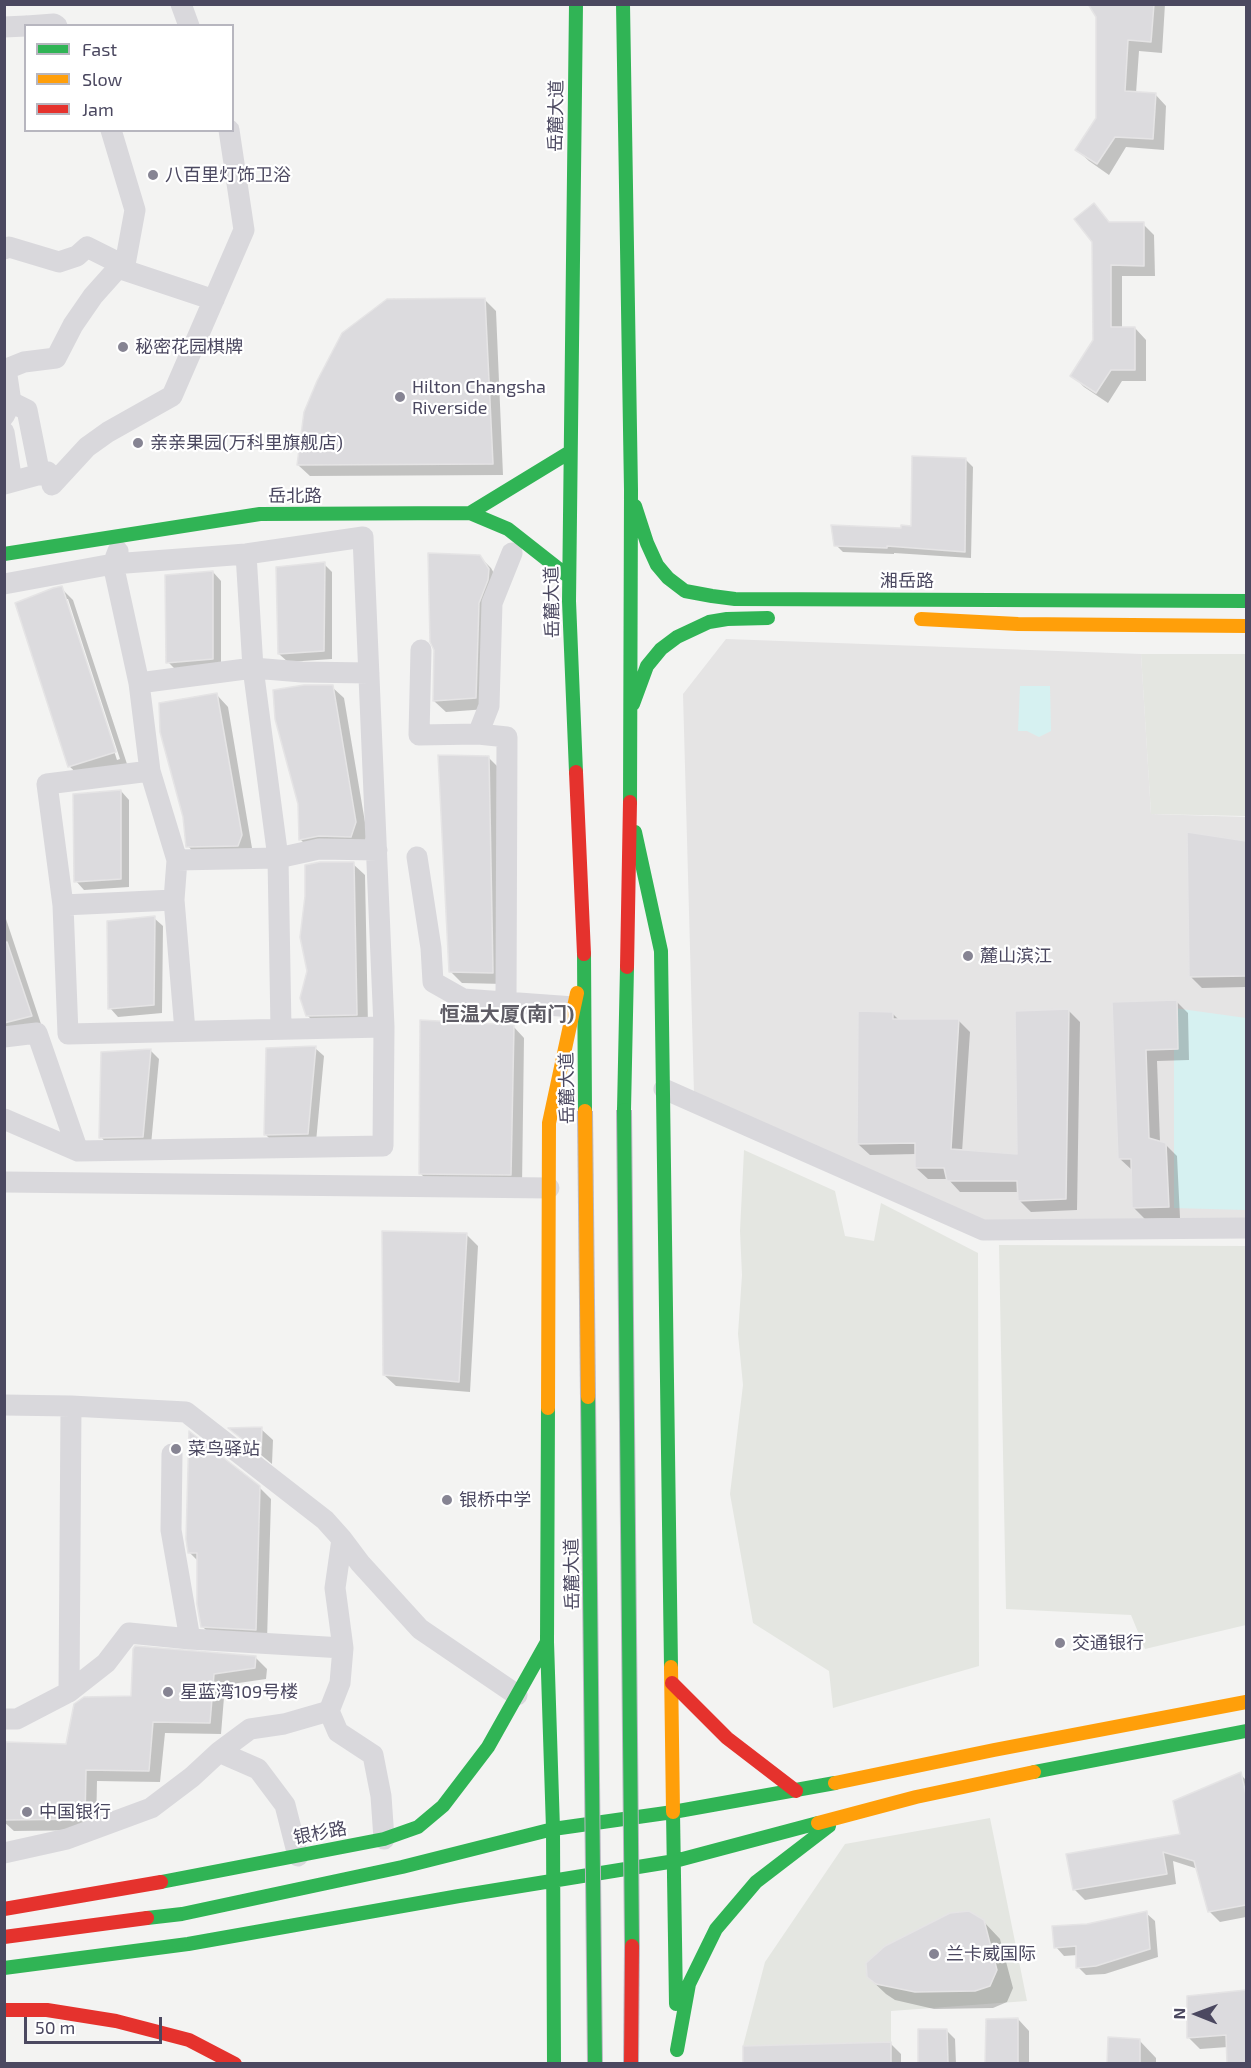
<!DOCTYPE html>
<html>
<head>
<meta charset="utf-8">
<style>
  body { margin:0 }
  #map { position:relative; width:1251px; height:2068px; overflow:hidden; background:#f3f3f2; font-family:"Exo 2",sans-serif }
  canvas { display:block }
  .frame { position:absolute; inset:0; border:6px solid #4b4860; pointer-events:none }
  .legend { position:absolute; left:24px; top:24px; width:210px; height:108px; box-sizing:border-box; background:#fff; border:2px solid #b7b6bf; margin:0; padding:8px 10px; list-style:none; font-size:18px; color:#4b4860 }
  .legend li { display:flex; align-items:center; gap:12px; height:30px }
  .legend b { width:30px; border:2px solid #b7b6bf }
  .north { position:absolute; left:1167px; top:1984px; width:60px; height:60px; -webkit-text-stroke:4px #fff; paint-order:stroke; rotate:271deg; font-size:16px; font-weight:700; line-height:24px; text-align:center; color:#4b4860 }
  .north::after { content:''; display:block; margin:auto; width:21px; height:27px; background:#4b4860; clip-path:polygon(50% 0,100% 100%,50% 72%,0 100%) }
  .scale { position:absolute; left:24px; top:2017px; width:138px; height:27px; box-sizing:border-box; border:3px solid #4b4860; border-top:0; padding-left:8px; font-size:18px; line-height:21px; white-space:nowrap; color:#4b4860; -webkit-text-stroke:4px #fff; paint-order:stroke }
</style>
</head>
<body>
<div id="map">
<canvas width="1251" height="2068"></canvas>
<div class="frame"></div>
<ul class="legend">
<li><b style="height:8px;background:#30b455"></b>Fast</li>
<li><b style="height:8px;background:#ff9f0a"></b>Slow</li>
<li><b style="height:8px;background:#e5322d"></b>Jam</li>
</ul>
<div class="north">N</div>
<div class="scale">50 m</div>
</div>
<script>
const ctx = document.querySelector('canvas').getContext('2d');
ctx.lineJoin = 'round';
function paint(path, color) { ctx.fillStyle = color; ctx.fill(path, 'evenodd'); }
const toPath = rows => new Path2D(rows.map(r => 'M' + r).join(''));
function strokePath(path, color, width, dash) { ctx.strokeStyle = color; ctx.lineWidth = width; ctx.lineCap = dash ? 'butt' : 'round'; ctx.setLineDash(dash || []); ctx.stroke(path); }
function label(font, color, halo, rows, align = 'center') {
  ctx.font = font + ' "Exo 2","Noto Sans SC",sans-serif'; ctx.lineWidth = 4.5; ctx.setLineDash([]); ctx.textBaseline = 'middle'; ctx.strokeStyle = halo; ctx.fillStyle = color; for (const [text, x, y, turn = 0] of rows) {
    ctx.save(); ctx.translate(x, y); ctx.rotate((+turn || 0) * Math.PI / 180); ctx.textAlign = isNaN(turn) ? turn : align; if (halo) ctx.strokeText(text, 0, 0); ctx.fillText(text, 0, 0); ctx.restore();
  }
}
paint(toPath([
  [1141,654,1246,654,1246,816,1151,814],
  [744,1150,835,1191,845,1236,874,1241,881,1203,978,1253,979,1666,833,1708,829,1671,753,1623,730,1494,743,1385,738,1334,742,1275,740,1231],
  [999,1245,1246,1246,1246,1625,1145,1649,1131,1615,1006,1609],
  [990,1818,1027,2001,891,2011,891,2042,743,2046,765,1962,845,1844]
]), '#e4e6e1');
paint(toPath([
  [726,639,1141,654,1151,814,1246,817,1246,1228,983,1230,694,1094,683,694]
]), '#e5e4e4');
paint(toPath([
  [1020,686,1050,686,1051,731,1039,737,1027,731,1018,731],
  [1174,1008,1246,1018,1246,1210,1174,1208]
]), '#d6f1f1');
paint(toPath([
  [1090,4,1165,4,1162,53,1139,51,1136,93,1155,94,1166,106,1164,150,1126,147,1109,175,1089,161,1077,150,1097,119,1097,16],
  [1094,205,1111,224,1143,224,1154,235,1155,276,1122,276,1122,328,1135,328,1146,340,1146,381,1122,381,1108,403,1084,387,1072,375,1094,341],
  [485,300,496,311,503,475,310,476,298,465],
  [966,460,973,467,971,558,894,553,894,554,843,552,836,545,913,528],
  [479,556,491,568,499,582,487,709,446,712,434,701],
  [324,564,332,572,332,659,288,662,279,654],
  [213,572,221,581,221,667,176,670,168,662],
  [61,588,73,600,127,764,81,777,69,766],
  [64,599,68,599,120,759,117,760],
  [332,687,344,698,367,834,363,848,312,851,301,840],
  [217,695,228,707,252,848,249,857,199,858,188,846,185,816],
  [489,758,500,769,504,984,462,983,450,971],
  [121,791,129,800,129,887,84,890,76,881],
  [1189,834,1246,843,1246,987,1202,988,1191,977],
  [353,864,365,875,368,1026,319,1027,307,1015],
  [4,913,42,1027,4,1038],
  [154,918,163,926,162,1013,118,1017,110,1008],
  [1176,1001,1188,1013,1189,1060,1157,1061,1160,1142,1165,1144,1177,1156,1180,1218,1145,1219,1134,1208,1132,1170,1119,1158,1114,1004],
  [1068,1010,1080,1022,1077,1210,1031,1212,1019,1200,1019,1192,960,1192,948,1179,928,1179,916,1168,916,1154,870,1155,858,1144,893,1014,900,1021,958,1020,970,1032,962,1152,1019,1155],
  [513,1026,524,1038,522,1186,432,1185,420,1173],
  [315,1048,324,1056,316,1142,274,1143,266,1135],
  [151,1051,159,1059,151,1145,109,1146,101,1137],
  [466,1234,478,1246,470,1392,396,1386,384,1375],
  [261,1429,273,1440,272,1464,231,1430],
  [259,1487,271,1499,267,1641,214,1638,202,1626,199,1562,189,1552],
  [255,1657,267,1669,266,1679,225,1685,221,1734,165,1733,160,1782,97,1781,96,1830,14,1831,4,1822,7,1744,68,1746,132,1697],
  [1240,1774,1246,1780,1246,1917,1220,1922,1210,1912,1198,1869,1173,1861,1176,1884,1085,1900,1074,1889,1182,1835],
  [1146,1913,1155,1921,1158,1957,1105,1974,1086,1975,1078,1967,1078,1955,1064,1956,1056,1947,1087,1926],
  [983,1921,1000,1939,1013,1988,1007,2002,993,2008,934,2009,895,2000,886,1994,868,1977],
  [1246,1991,1246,2064,1229,2064,1228,2047,1200,2049,1188,2037,1189,1998],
  [1018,2019,1029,2031,1029,2064,987,2064],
  [947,2031,955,2039,956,2064,920,2064],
  [1139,2040,1156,2058,1156,2064,1109,2064],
  [890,2043,901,2054,901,2064,744,2064]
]), '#0003');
const building = toPath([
  [1088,4,1154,4,1151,42,1128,40,1125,91,1156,93,1153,139,1115,137,1097,164,1075,150,1096,118,1096,17,1088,4],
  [1094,203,1109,222,1144,222,1144,266,1111,265,1111,327,1135,327,1135,370,1111,370,1096,393,1070,376,1093,340,1092,242,1074,219,1094,203],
  [485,298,493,464,297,465,304,412,317,381,342,333,387,299,485,298],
  [912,456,966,458,965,552,887,546,887,548,834,546,831,525,901,528,901,525,911,526,912,456],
  [428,553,480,555,489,569,488,580,479,603,476,698,433,701,434,650,430,642,428,553],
  [325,562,324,651,278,654,276,567,325,562],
  [213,571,213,659,166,663,165,575,213,571],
  [62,586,116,752,68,767,15,603,53,588,62,586],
  [304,685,333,685,356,822,351,837,319,836,299,840,298,804,275,719,273,690,304,685],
  [217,693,242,835,238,846,186,847,183,817,160,732,159,703,217,693],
  [438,755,489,756,493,973,449,972,438,755],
  [121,790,121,879,74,882,73,794,121,790],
  [1187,832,1246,841,1246,976,1189,977,1187,832],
  [320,862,354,862,357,1015,306,1016,300,998,307,971,300,937,305,896,305,865,320,862],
  [155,916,154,1005,108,1009,107,921,155,916],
  [7,942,32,1016,4,1023,4,943,7,942],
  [1177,1000,1178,1049,1146,1050,1149,1138,1166,1143,1169,1207,1132,1208,1131,1159,1118,1159,1112,1002,1177,1000],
  [1069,1009,1066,1199,1018,1201,1017,1181,947,1181,944,1168,915,1168,915,1143,857,1144,858,1011,893,1012,893,1019,959,1019,951,1149,1017,1154,1015,1011,1069,1009],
  [420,1020,514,1025,511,1175,419,1174,420,1020],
  [316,1046,308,1134,264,1135,266,1048,316,1046],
  [151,1049,143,1137,99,1138,101,1052,151,1049],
  [382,1231,467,1233,459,1382,383,1375,382,1231],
  [262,1427,261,1454,228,1428,262,1427],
  [189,1431,260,1486,256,1630,201,1627,197,1604,197,1553,188,1553,186,1539,189,1431],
  [135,1646,256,1656,255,1668,214,1674,210,1723,153,1722,149,1771,86,1770,85,1819,4,1820,6,1742,66,1744,74,1704,84,1697,131,1696,133,1649,135,1646],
  [1241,1772,1246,1795,1246,1905,1208,1912,1194,1861,1163,1852,1167,1874,1073,1890,1066,1854,1180,1834,1173,1801,1241,1772],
  [969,1911,984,1920,997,1970,990,1986,975,1991,915,1992,876,1984,867,1977,866,1963,885,1946,950,1913,969,1911],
  [1147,1911,1150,1949,1096,1966,1076,1968,1076,1946,1054,1948,1052,1926,1087,1924,1147,1911],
  [1246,1990,1246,2064,1227,2064,1226,2035,1187,2038,1187,1996,1246,1990],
  [1018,2018,1018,2064,985,2064,986,2019,1018,2018],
  [918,2029,947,2029,948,2064,918,2064,918,2029],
  [1108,2037,1140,2039,1140,2064,1107,2064,1108,2037],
  [891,2042,891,2064,743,2064,743,2046,891,2042]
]);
paint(building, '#dcdbde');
strokePath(building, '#e5e4e5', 1.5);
strokePath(toPath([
  [181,4,189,26],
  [27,26,54,24,57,26],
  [4,27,26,26],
  [111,130,135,210,124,270],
  [4,249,9,247,59,262,77,256,87,247,115,261,124,270],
  [4,370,24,362,56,358,73,325,93,296,118,268,214,300],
  [11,402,27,410,40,475],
  [4,416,11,402,6,369],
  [4,432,12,482],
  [4,484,48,472,49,476],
  [52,485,87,447,108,432,172,396,244,230,229,130],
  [118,551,113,564,139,683,150,771,177,860,174,900,185,1031],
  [246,554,253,668,302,672,369,673],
  [4,584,113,564,246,554,363,537,384,1027,383,1146,78,1151,4,1119],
  [421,650,419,735,478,734,507,737,506,1002],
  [139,683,253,668,278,858,319,849,377,850],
  [478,734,489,706,492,603,512,553],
  [417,857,431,948,433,982,463,999,574,1007],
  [177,860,278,858,281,1029],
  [174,900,63,905,68,1034,384,1027],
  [63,905,47,784,150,771],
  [4,1037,37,1033,78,1151],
  [664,1089,983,1230,1246,1228],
  [4,1182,549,1188],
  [4,1405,71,1406,69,1692],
  [71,1406,186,1412,325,1520,342,1539,360,1563,420,1629,517,1695],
  [172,1454,171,1530,190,1639],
  [329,1711,338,1732,373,1755,381,1796,384,1839],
  [4,1719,17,1719,69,1692,106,1663,129,1633,190,1639,343,1648],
  [219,1752,250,1729,284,1724,329,1711,340,1683,343,1648,335,1588,342,1539],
  [4,1853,67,1839,151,1808,192,1777,219,1752,258,1769,285,1805,298,1856]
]), '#d9d8dc', 21);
strokePath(toPath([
  [576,4,569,601,576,772],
  [623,4,631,490,630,802],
  [635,506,647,543,657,565,668,578,685,591,712,596,735,599,1246,601],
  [470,513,570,452],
  [4,554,260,514,470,513,508,529,569,577],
  [633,704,647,666,661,649,677,637,709,622,727,619,768,618],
  [635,832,661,951,671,1667],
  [584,954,585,1111],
  [624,1110,627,967],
  [1034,1772,1246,1731],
  [673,1812,676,2004],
  [161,1882,384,1839,418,1827,443,1806,488,1747,547,1642],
  [459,1896,675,1861,818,1823],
  [147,1918,182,1914,402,1867,553,1829,547,1642,548,1408],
  [4,1968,188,1944,459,1896],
  [677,2050,689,1984,716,1929,756,1882,829,1826],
  [554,2064,553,1829,673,1812,835,1783]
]), '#30b455', 14);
strokePath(toPath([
  [921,619,1018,624,1246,626],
  [548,1408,549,1123,577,993],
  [671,1667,673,1812],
  [835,1783,994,1750,1246,1702],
  [818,1823,916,1797,1034,1772]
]), '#ff9f0a', 14);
strokePath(toPath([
  [576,772,584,954],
  [627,967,630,802],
  [672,1683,727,1738,796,1791],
  [4,1909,161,1882],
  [4,1937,147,1918],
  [4,2010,47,2010,116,2021,189,2040,235,2064]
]), '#e5322d', 14);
const fastBridge = toPath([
  [624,1110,632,1946],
  [588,1397,595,2064]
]);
const slowBridge = toPath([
  [585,1111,588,1397]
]);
const jamBridge = toPath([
  [631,2064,632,1946]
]);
strokePath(fastBridge, '#b9b7c2', 16, []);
strokePath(slowBridge, '#b9b7c2', 16, []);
strokePath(jamBridge, '#b9b7c2', 16, []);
strokePath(fastBridge, '#30b455', 14);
strokePath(slowBridge, '#ff9f0a', 14);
strokePath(jamBridge, '#e5322d', 14);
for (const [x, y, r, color] of [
  [153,175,6,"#868493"],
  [123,347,6,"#868493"],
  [400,397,6,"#868493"],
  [138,443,6,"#868493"],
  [968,956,6,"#868493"],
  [176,1449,6,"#868493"],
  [447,1500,6,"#868493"],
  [1060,1643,6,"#868493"],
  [168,1692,6,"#868493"],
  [27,1812,6,"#868493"],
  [934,1954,6,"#868493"]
]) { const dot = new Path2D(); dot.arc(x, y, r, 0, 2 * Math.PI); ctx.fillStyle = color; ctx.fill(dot); strokePath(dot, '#fff', 2); }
label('18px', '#4b4860', '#fff', [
  ["岳麓大道",556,116,-89],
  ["岳北路",295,496],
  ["湘岳路",907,581],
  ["岳麓大道",552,602,-91],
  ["岳麓大道",567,1088,-91],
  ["岳麓大道",572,1574,-91],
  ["银杉路",320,1833,-11]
]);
label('18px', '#4b4860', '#fff', [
  ["八百里灯饰卫浴",165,175],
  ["秘密花园棋牌",135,347],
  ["Hilton Changsha",412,387],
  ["Riverside",412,408],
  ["亲亲果园(万科里旗舰店)",150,443],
  ["麓山滨江",980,956],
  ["菜鸟驿站",188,1449],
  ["银桥中学",459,1500],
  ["交通银行",1072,1643],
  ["星蓝湾109号楼",180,1692],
  ["中国银行",39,1812],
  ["兰卡威国际",946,1954]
], 'left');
label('bold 20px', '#5f5d66', '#fff', [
  ["恒温大厦(南门)",507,1014]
]);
</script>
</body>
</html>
